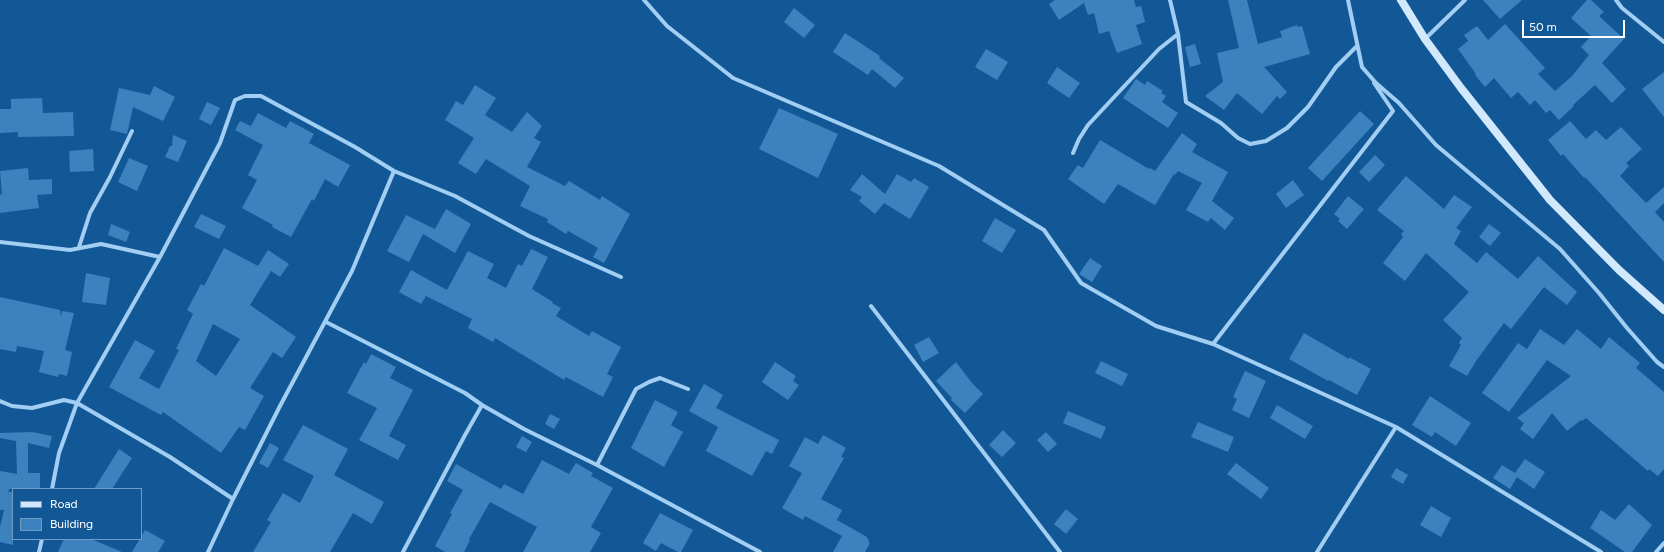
<!DOCTYPE html>
<html>
<head>
<meta charset="utf-8">
<style>
  body { margin:0 }
  #map { position:relative; width:1664px; height:552px; overflow:hidden; background:#135896; font-family:Figtree,sans-serif }
  canvas { display:block }
  .legend { position:absolute; left:12px; top:488px; width:130px; height:52px; box-sizing:border-box; background:#135896; border:1px solid #719bc0; margin:0; padding:5px 7px; list-style:none; font-size:12px; color:#fff }
  .legend li { display:flex; align-items:center; gap:8px; height:20px }
  .legend b { width:20px; border:1px solid #719bc0 }
  .scale { position:absolute; left:1522px; top:20px; width:103px; height:18px; box-sizing:border-box; border:2px solid #fff; border-top:0; padding-left:5px; font-size:12px; line-height:14px; white-space:nowrap; color:#fff; -webkit-text-stroke:3px #135896; paint-order:stroke }
</style>
</head>
<body>
<div id="map">
<canvas width="1664" height="552"></canvas>
<ul class="legend">
<li><b style="height:5px;background:#d2e8fc"></b>Road</li>
<li><b style="height:11px;background:#3c82be"></b>Building</li>
</ul>
<div class="scale">50 m</div>
</div>
<script>
const ctx = document.querySelector('canvas').getContext('2d');
ctx.lineJoin = 'round';
function paint(path, color) { ctx.fillStyle = color; ctx.fill(path, 'evenodd'); }
const toPath = rows => new Path2D(rows.map(r => 'M' + r).join(''));
function strokePath(path, color, width, dash) { ctx.strokeStyle = color; ctx.lineWidth = width; ctx.lineCap = dash ? 'butt' : 'round'; ctx.setLineDash(dash || []); ctx.stroke(path); }
paint(toPath([
  [1055,0,1134,0,1136,7,1141,6,1145,22,1136,25,1142,44,1117,53,1109,31,1099,34,1094,13,1088,15,1084,3,1059,20,1049,4],
  [1228,0,1247,0,1258,44,1282,37,1280,31,1297,25,1298,27,1302,26,1310,54,1264,67,1287,92,1280,99,1277,96,1262,114,1237,93,1224,110,1205,96,1223,82,1217,53,1239,48],
  [1483,0,1522,0,1500,19],
  [1587,0,1591,0,1604,12,1599,16,1624,39,1602,63,1626,89,1612,103,1595,85,1573,105,1574,106,1559,120,1550,110,1546,113,1535,100,1530,105,1518,92,1511,98,1494,78,1485,87,1475,75,1476,74,1458,49,1468,41,1464,35,1477,26,1488,40,1505,24,1545,68,1538,74,1555,91,1572,76,1589,55,1581,47,1591,36,1571,18],
  [794,8,815,25,804,38,784,22],
  [845,33,880,56,879,58,904,78,895,88,872,69,868,75,833,52],
  [1195,44,1201,64,1190,67,1185,47],
  [986,49,1008,62,997,80,975,67],
  [1057,67,1080,83,1069,98,1047,83],
  [1664,72,1664,117,1642,89],
  [1136,79,1145,85,1147,81,1163,91,1161,93,1166,96,1162,102,1178,113,1168,128,1123,98],
  [475,85,496,98,485,115,512,132,527,112,542,126,534,138,541,142,527,167,565,186,569,181,600,200,602,196,630,214,604,263,593,257,598,248,568,231,566,234,547,222,548,219,520,206,530,186,486,159,476,174,458,163,474,138,445,120,456,101,463,105],
  [154,86,175,97,163,121,133,107,127,134,110,130,119,88,150,95],
  [42,98,43,113,73,112,74,136,18,137,18,132,0,133,0,109,11,109,11,99],
  [207,102,220,108,211,125,199,119],
  [779,108,838,134,818,178,759,149],
  [1360,111,1374,124,1322,181,1308,168],
  [258,113,286,128,290,121,314,134,309,143,350,165,338,187,325,179,314,201,312,199,291,237,272,227,273,225,242,208,257,180,248,175,263,145,235,130,240,121,251,126],
  [1570,121,1586,139,1596,130,1606,140,1621,127,1642,149,1626,163,1629,166,1620,176,1646,203,1664,187,1664,203,1655,212,1664,222,1664,262,1585,177,1584,178,1563,154,1561,156,1548,140],
  [1182,133,1197,144,1192,152,1228,172,1212,201,1234,218,1225,230,1211,218,1208,222,1186,210,1202,183,1178,171,1175,175,1174,174,1155,205,1118,184,1104,204,1068,179,1078,165,1083,168,1100,140,1149,169,1150,168,1155,171],
  [173,135,187,141,178,162,165,157,170,146,172,146],
  [93,149,94,171,70,172,69,151],
  [1375,155,1385,165,1369,182,1359,172],
  [129,158,148,166,137,191,118,182],
  [28,168,29,180,52,179,52,194,37,195,39,208,0,213,0,194,2,195,0,171],
  [862,174,885,194,897,174,911,182,914,178,929,187,910,219,884,203,875,214,859,201,862,197,850,190],
  [1406,176,1444,209,1454,195,1472,207,1456,228,1461,231,1454,244,1477,263,1486,252,1518,279,1538,256,1577,292,1567,305,1544,287,1511,329,1504,323,1476,361,1467,376,1449,366,1461,345,1459,343,1462,338,1443,320,1469,292,1426,253,1405,281,1383,263,1403,237,1401,234,1404,231,1377,210],
  [1293,180,1304,195,1286,208,1276,194],
  [1348,196,1364,209,1347,229,1338,221,1340,219,1334,214],
  [446,209,471,224,455,253,423,234,409,262,387,251,406,215,435,229],
  [201,214,226,226,219,239,194,227],
  [995,218,1016,230,1002,253,982,241],
  [111,224,130,232,126,242,108,235],
  [1489,224,1501,233,1490,246,1479,237],
  [224,248,258,266,268,250,289,264,280,277,271,271,250,305,296,337,282,358,273,352,250,388,264,396,245,430,239,427,221,453,163,412,161,415,109,387,135,340,155,351,139,378,159,389,179,350,176,349,193,314,187,310,201,284,204,286],
  [213,324,240,339,216,376,196,361],
  [531,249,548,257,532,289,553,302,552,303,561,308,556,316,589,336,592,331,621,347,607,374,613,377,603,397,566,377,564,380,495,338,493,342,468,328,472,319,426,296,421,304,399,292,411,270,447,290,468,251,494,264,487,278,506,288,518,264,522,266],
  [1090,258,1102,266,1092,282,1079,274],
  [86,273,110,278,106,305,82,302],
  [0,297,60,310,61,317,62,311,74,313,65,350,72,352,67,376,59,374,58,377,39,372,44,351,17,346,16,352,0,349],
  [1540,329,1564,345,1577,329,1601,349,1609,337,1640,363,1636,368,1664,392,1664,469,1658,476,1649,469,1648,471,1586,418,1582,421,1581,420,1567,431,1552,413,1533,439,1520,429,1524,423,1517,418,1571,376,1547,360,1509,412,1482,393,1518,343,1527,349],
  [1304,333,1349,359,1349,357,1371,369,1357,395,1329,380,1328,381,1289,359],
  [929,337,939,353,923,362,914,345],
  [371,354,396,367,390,378,413,390,389,436,406,445,398,460,359,440,377,408,347,393,364,362,366,364],
  [1101,361,1128,374,1122,386,1095,373],
  [775,362,796,376,793,381,799,385,788,400,762,382],
  [956,362,972,383,983,394,965,413,951,400,952,398,936,381],
  [1245,371,1266,381,1249,418,1232,410,1237,399,1233,397],
  [704,384,723,395,716,408,779,440,772,454,766,451,752,476,706,451,718,427,689,411],
  [1430,396,1471,423,1456,446,1435,432,1432,437,1412,425],
  [655,400,678,412,671,425,683,432,664,467,631,448],
  [1277,405,1313,426,1305,439,1270,418],
  [1068,411,1106,427,1101,439,1063,423],
  [550,414,560,419,554,429,545,424],
  [1198,422,1234,437,1228,452,1191,437],
  [303,425,348,449,334,475,384,502,372,524,353,513,330,552,253,552,271,522,267,520,283,493,300,503,314,476,283,460],
  [1003,430,1016,443,1002,457,989,445],
  [32,432,52,436,49,448,28,443,28,473,40,473,40,489,9,489,8,498,9,492,13,492,13,545,0,542,0,527,4,510,0,510,0,471,17,474,16,441,0,438,0,433],
  [1046,432,1057,444,1048,452,1037,440],
  [823,435,846,448,841,457,844,458,821,499,842,510,837,520,867,537,867,538,869,540,868,542,870,543,865,552,833,552,842,536,805,516,803,520,782,508,802,473,789,466,805,437,818,444],
  [522,436,532,442,526,452,516,447],
  [270,443,279,448,268,468,259,463],
  [119,449,132,458,112,489,94,489],
  [1525,459,1545,472,1534,489,1517,477,1510,489,1493,478,1502,465,1515,473],
  [542,460,569,474,576,463,593,473,591,476,613,488,591,527,601,533,590,552,523,552,537,527,490,502,469,539,470,540,464,552,445,552,435,546,452,514,450,513,463,490,447,481,456,464,501,489,504,484,523,494],
  [1236,463,1269,488,1261,499,1227,474],
  [1396,468,1408,475,1403,484,1391,477],
  [1629,504,1652,525,1632,552,1625,552,1590,528,1601,510,1615,520],
  [1431,506,1451,518,1441,537,1420,525],
  [1066,509,1078,519,1066,534,1054,524],
  [660,513,693,530,681,552,678,552,661,543,656,551,643,543],
  [145,530,165,541,158,552,132,552],
  [64,539,91,539,122,552,58,552]
]), '#3c82be');
strokePath(toPath([
  [644,0,667,26,733,78,939,166,1044,230,1081,283,1156,326,1213,344,1396,427,1601,552],
  [1170,0,1178,34,1186,102,1221,123,1238,138,1250,144,1266,141,1287,128,1308,107,1336,67,1357,46],
  [1348,0,1362,67,1376,83,1399,103,1436,145,1560,249,1599,293,1627,328,1657,362,1664,367],
  [1616,0,1622,8,1664,42],
  [1425,39,1465,0],
  [1073,153,1079,139,1088,125,1159,49,1178,34],
  [0,242,70,250,101,244,160,257],
  [79,247,90,213,110,177,132,131],
  [871,306,1060,552],
  [326,322,465,393,482,405,524,429,597,465,760,552],
  [1213,344,1393,111,1374,83],
  [0,401,12,406,32,408,64,400,77,403,170,457,233,499],
  [597,465,636,389,649,382,660,378,688,389],
  [52,489,59,453,77,403,160,257,220,143,235,100,245,96,261,96,355,147,394,171,455,196,529,236,621,277],
  [39,552,42,539],
  [208,552,233,499,280,406,352,271,394,171],
  [403,552,465,435,482,405],
  [1317,552,1396,427],
  [1656,552,1664,543]
]), '#a3cef3', 4);
strokePath(toPath([
  [1401,0,1425,39,1461,88,1550,200,1619,270,1664,310]
]), '#d2e8fc', 8);
</script>
</body>
</html>
